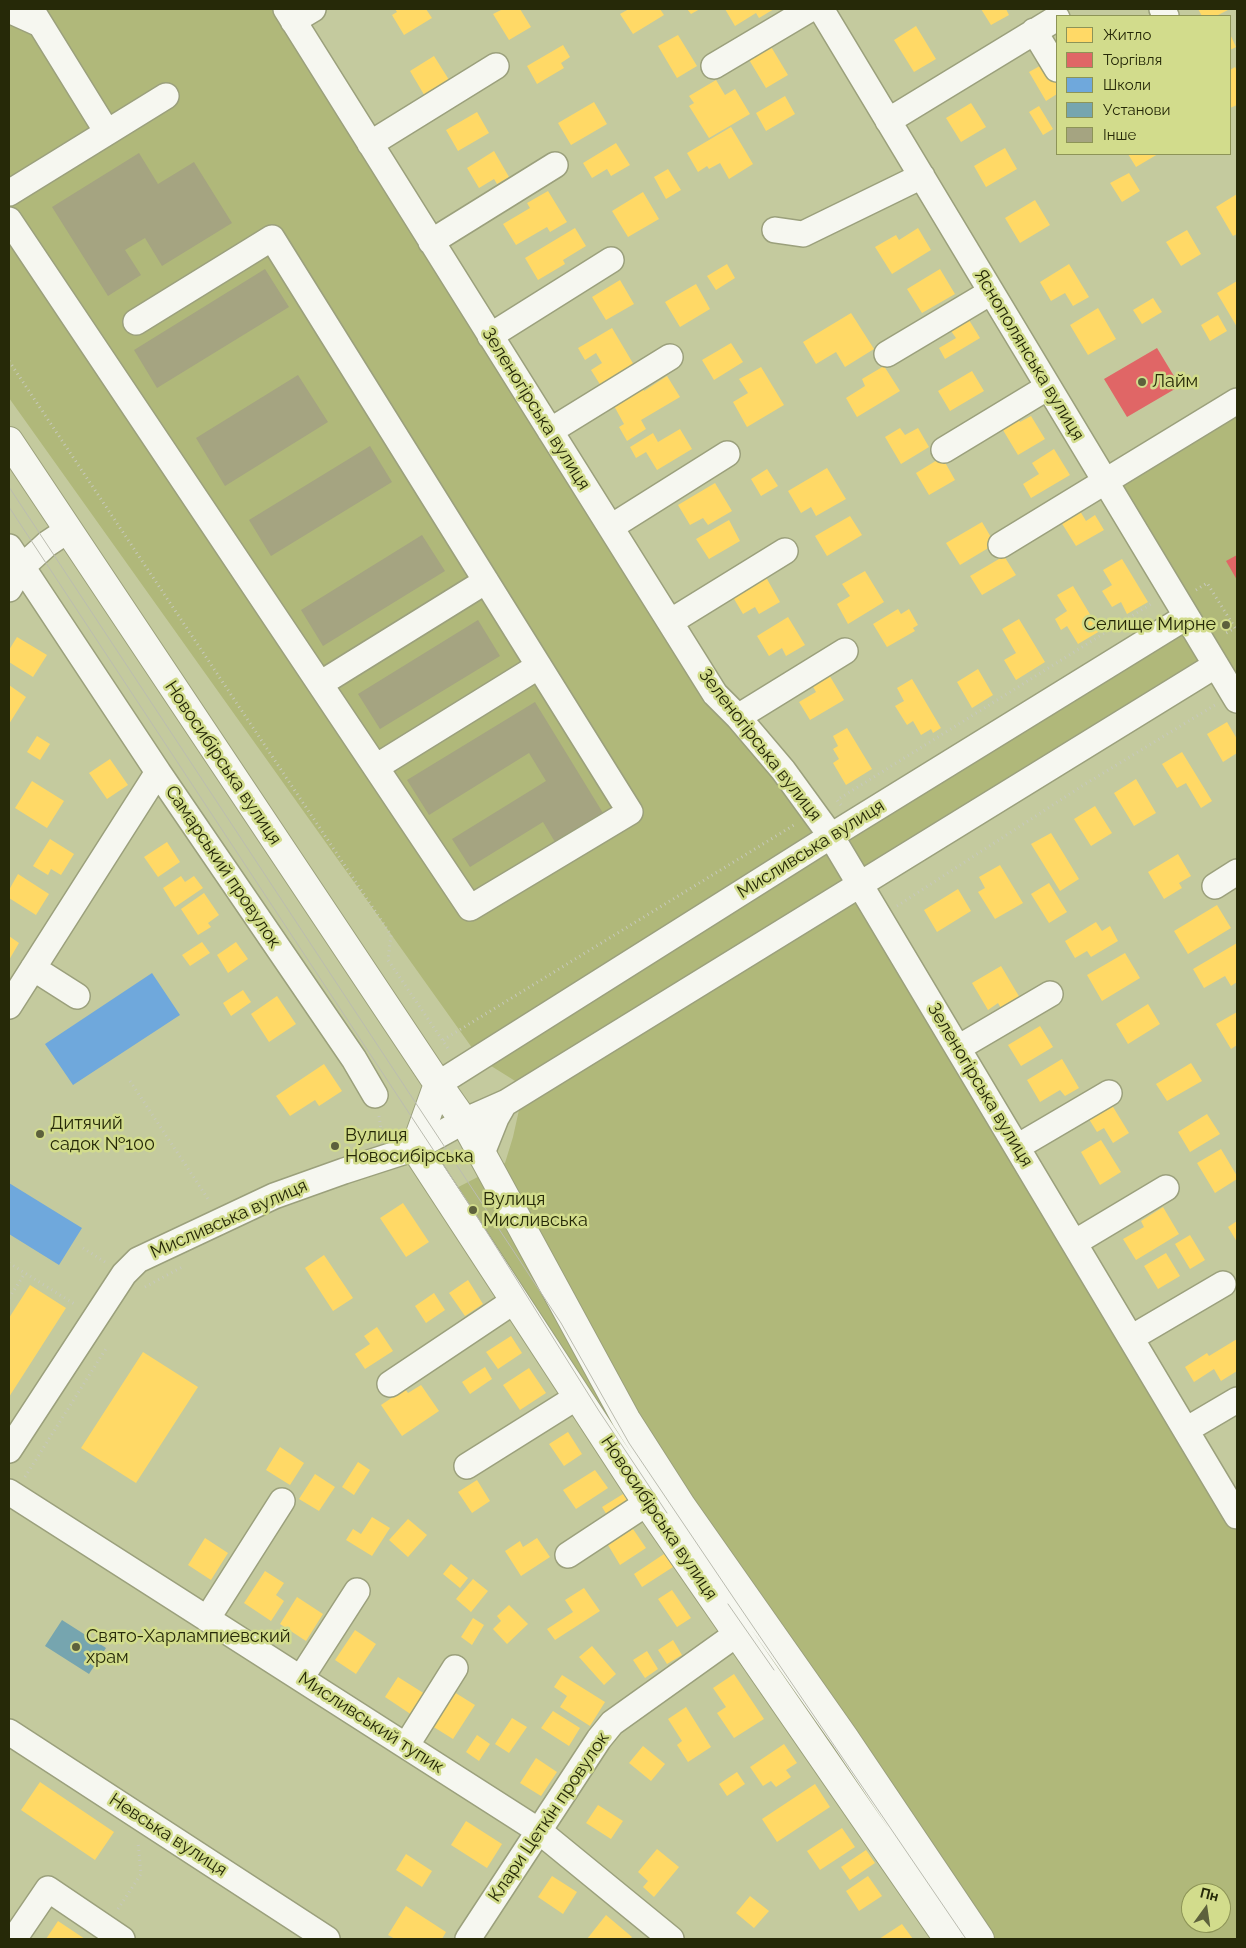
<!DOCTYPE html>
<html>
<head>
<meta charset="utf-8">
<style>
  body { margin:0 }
  #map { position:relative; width:1246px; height:1948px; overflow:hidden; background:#c4ca9e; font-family:Raleway,sans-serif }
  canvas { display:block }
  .frame { position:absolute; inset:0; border:10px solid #262908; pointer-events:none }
  .legend { position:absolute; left:1056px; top:15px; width:175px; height:140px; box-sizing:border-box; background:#d2dc8c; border:1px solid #8d9457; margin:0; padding:6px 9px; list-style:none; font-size:15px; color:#262908 }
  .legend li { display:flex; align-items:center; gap:10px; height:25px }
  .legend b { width:25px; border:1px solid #8d9457 }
  .north { position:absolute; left:1181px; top:1883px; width:50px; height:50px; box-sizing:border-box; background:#d2dc8c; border:1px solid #8d9457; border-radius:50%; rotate:14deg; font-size:14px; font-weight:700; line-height:20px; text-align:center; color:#262908 }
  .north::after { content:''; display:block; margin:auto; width:18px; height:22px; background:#5d613c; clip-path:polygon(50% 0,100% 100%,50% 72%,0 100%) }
</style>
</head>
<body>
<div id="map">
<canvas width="1246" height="1948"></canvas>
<div class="frame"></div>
<ul class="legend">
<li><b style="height:14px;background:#ffd966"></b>Житло</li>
<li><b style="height:14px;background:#e06666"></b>Торгівля</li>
<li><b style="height:14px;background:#6fa8dc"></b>Школи</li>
<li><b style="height:14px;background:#76a5af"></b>Установи</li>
<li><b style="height:14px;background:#a5a481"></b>Інше</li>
</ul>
<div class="north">Пн</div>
</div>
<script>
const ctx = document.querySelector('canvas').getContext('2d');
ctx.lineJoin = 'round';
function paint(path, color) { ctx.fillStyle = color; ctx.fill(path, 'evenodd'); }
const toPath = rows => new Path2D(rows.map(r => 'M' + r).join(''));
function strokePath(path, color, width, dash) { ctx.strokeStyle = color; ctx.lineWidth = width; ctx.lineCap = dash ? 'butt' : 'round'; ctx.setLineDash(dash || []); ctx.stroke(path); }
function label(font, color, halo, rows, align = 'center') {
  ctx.font = font + ' Raleway,sans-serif'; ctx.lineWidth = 5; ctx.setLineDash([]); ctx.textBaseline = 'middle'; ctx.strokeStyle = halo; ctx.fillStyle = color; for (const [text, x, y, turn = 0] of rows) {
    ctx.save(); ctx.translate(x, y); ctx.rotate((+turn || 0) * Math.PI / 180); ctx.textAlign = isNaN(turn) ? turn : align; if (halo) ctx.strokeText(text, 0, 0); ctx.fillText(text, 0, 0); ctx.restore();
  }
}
paint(toPath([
  [9,9,286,9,715,694,831,835,1186,617,1106,483,1237,401,1237,673,1225,680,1216,665,860,884,1237,1516,1237,1939,948,1939,437,1198,505,1163,513,1137,519,1110,528,1089,480,1059,9,398],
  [1191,1893,1221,1893,1221,1923,1191,1923]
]), '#b0b87a');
paint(toPath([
  [395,9,426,9,432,18,404,35,392,15,397,12],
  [503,9,520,9,531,27,509,40,493,14],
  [629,9,660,9,664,15,633,34,620,14],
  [687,9,700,9,691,14],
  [725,9,774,9,759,18,756,13,735,26],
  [981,9,1006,9,1009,15,991,25],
  [1198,9,1227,9,1228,10,1216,16,1202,16],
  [916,26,936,59,914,72,894,40],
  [1230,34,1236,47,1230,50],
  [678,35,697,66,677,78,658,46],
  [563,45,570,57,561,63,564,68,537,84,527,66],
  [770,45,788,75,766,88,748,58],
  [434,56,451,83,426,98,410,71],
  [1047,62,1057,79,1057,94,1046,101,1029,72],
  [1235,67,1237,71,1237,105,1230,108,1230,70],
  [716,80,725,95,735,89,750,114,709,138,689,106,694,103,689,96],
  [785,96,795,114,766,131,756,113],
  [594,102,607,124,571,145,558,123],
  [971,103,986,127,961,142,946,118],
  [1039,106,1053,129,1043,135,1029,112],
  [477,112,489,133,458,151,446,130],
  [731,127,753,164,729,179,720,163,709,169,707,166,698,172,687,153],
  [616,143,630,165,611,176,607,169,592,178,583,163],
  [1005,148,1017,169,986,187,974,166],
  [494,151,509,177,497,184,494,179,479,188,467,168],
  [1128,154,1158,154,1136,167],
  [668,169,681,190,666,199,654,177],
  [1129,173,1140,191,1122,202,1110,183],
  [548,191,567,222,550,232,547,227,516,245,503,224,530,208,527,203],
  [643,192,659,219,628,237,612,211],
  [1237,194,1237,234,1233,236,1216,207],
  [1035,200,1050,225,1020,243,1005,218],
  [575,228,586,246,563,260,565,264,538,280,525,258],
  [918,228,931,250,892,274,875,247,896,235,899,240],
  [1187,230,1201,254,1181,266,1166,242],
  [727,264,735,278,716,290,707,276],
  [1069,264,1089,297,1073,306,1065,293,1051,301,1040,282],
  [940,269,955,294,922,313,907,289],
  [620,280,634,304,606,320,592,297],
  [1237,281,1237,327,1217,293],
  [696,284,710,309,680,327,665,302],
  [1153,298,1162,312,1142,324,1133,310],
  [1098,308,1116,339,1088,355,1070,325],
  [851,313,874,349,845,367,836,352,816,364,803,342],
  [1218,315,1227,331,1210,341,1201,325],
  [969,320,980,338,945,359,939,348,956,338,951,331],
  [612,328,634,365,601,386,591,370,602,363,596,353,585,360,578,348],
  [731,343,743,362,714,380,702,360],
  [884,366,900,391,857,417,846,398,865,386,862,379],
  [761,367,784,405,747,427,733,402,748,393,739,379],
  [972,371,984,391,950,411,938,391],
  [667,376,680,397,641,420,646,429,627,441,619,427,624,424,613,404,642,387,644,391],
  [1016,415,1020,422,1031,416,1045,439,1018,455,1000,425],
  [900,428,905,435,918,428,929,447,901,464,885,437],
  [680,429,692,449,657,470,646,452,636,458,630,447,653,433,658,442],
  [1054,449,1070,475,1031,498,1023,484,1039,474,1032,463],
  [942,457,955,480,929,495,916,473],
  [827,468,846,499,816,516,811,507,801,513,788,491],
  [767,469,778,486,761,496,751,479],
  [715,483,732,511,708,525,703,518,690,525,678,505],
  [1080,511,1086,521,1095,515,1104,530,1076,546,1061,522],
  [850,516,862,535,827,556,815,536],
  [729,520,740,541,709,559,696,539],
  [982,522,995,544,960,565,946,543],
  [1004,556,1016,575,982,595,970,576],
  [1122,559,1148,602,1127,614,1121,602,1112,607,1102,591,1112,585,1103,570],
  [865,571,884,602,848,624,837,604,850,596,842,584],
  [763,572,780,602,759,614,755,607,743,614,730,592],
  [1073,586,1100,631,1078,644,1067,626,1061,630,1055,619,1067,611,1057,595],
  [898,609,901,614,909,609,918,625,913,628,915,631,887,647,873,624],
  [788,617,805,645,786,656,782,648,769,656,757,636],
  [1019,619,1045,662,1016,680,1004,660,1016,653,1002,629],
  [17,637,47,655,33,677,9,662,9,650],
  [978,669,993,695,972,708,957,682],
  [828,673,844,700,810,720,799,702,816,692,811,683],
  [912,679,941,728,933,733,931,729,921,735,913,721,907,725,895,706,904,701,897,688],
  [9,685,26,697,9,724],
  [1227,722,1237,739,1237,753,1223,762,1207,734],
  [847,728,872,769,846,785,833,763,839,759,833,749,838,746,833,736],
  [37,736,50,744,40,760,27,752],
  [1182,752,1212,801,1201,808,1186,783,1177,788,1162,764],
  [110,759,128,785,107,799,89,773],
  [1136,779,1156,813,1134,826,1114,793],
  [32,781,64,801,47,828,15,808],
  [1095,806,1112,833,1091,846,1074,819],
  [1051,833,1079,879,1060,891,1031,844],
  [50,839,74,854,61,875,51,869,48,875,33,866],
  [167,842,180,862,158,877,144,857],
  [1178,854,1191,876,1179,883,1182,888,1164,899,1148,872],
  [1000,865,1023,903,995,919,978,892,985,888,979,877],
  [18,874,49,894,36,915,9,898,9,890],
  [181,876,185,882,194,876,203,888,175,907,163,888],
  [1049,883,1067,912,1049,923,1031,894],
  [958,889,971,911,937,932,924,910],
  [204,893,219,915,208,923,211,927,198,935,181,909],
  [1217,905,1231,928,1188,954,1174,931],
  [1096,922,1102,931,1110,926,1118,941,1091,957,1087,951,1075,958,1065,941],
  [9,936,19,943,9,960],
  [202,942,210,953,190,966,182,955],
  [236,942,248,959,228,973,217,955],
  [1237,943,1237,982,1231,986,1225,976,1204,988,1193,969],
  [1125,953,1140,978,1102,1001,1087,975],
  [1001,966,1020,998,1002,1010,998,1003,988,1010,972,983],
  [243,990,251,1002,231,1016,223,1003],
  [277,996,296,1024,269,1042,251,1014],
  [1148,1004,1160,1024,1128,1044,1116,1024],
  [1237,1012,1237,1045,1231,1049,1216,1024],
  [1040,1026,1053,1047,1021,1066,1008,1045],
  [1062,1059,1079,1088,1065,1096,1060,1090,1040,1102,1027,1080],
  [1191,1063,1202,1081,1167,1101,1156,1084],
  [324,1064,342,1091,319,1106,315,1100,290,1116,276,1096],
  [1110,1102,1129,1133,1113,1143,1104,1128,1097,1132,1087,1116],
  [1207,1114,1220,1134,1190,1152,1178,1132],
  [1101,1140,1121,1172,1100,1185,1081,1152],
  [1221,1149,1237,1176,1237,1179,1215,1193,1197,1163],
  [403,1203,429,1242,406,1257,380,1218],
  [1163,1207,1179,1234,1136,1260,1123,1239,1144,1227,1141,1221],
  [1237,1221,1237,1242,1228,1227],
  [1190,1235,1205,1260,1190,1269,1175,1244],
  [1166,1253,1180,1276,1158,1289,1144,1266],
  [324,1255,353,1298,333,1311,305,1268],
  [468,1280,483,1304,465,1316,449,1293],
  [30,1285,66,1308,9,1397,9,1318],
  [434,1293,445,1310,426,1323,415,1306],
  [377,1327,393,1351,365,1369,355,1354,370,1344,364,1336],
  [511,1336,522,1353,498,1369,486,1352],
  [1237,1339,1237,1371,1221,1381,1214,1369,1194,1382,1185,1367,1207,1353,1209,1356],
  [143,1352,198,1387,136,1483,81,1448],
  [485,1367,492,1379,470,1394,462,1382],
  [529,1368,546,1393,520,1410,503,1385],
  [421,1385,439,1411,402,1436,381,1405,405,1389,408,1393],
  [568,1432,582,1454,564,1466,549,1444],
  [280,1447,304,1463,290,1485,266,1470],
  [358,1462,370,1470,354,1495,342,1487],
  [595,1470,608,1488,576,1509,563,1490],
  [315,1474,335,1487,319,1511,299,1499],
  [477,1480,490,1501,472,1513,458,1492],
  [623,1494,631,1507,610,1520,602,1507],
  [372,1517,390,1528,372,1556,346,1540,353,1529,361,1534],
  [408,1519,427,1535,408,1557,389,1540],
  [633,1529,646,1548,620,1565,608,1545],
  [205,1538,228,1553,211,1580,188,1565],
  [537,1538,550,1557,521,1576,505,1551,520,1541,523,1547],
  [664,1554,673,1567,642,1587,634,1574],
  [451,1564,468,1578,460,1588,443,1574],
  [265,1571,284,1583,276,1595,284,1601,271,1621,244,1603],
  [473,1579,488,1591,471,1612,456,1599],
  [584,1588,600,1611,555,1640,547,1629,573,1612,565,1600],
  [672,1590,691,1618,677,1627,658,1599],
  [297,1597,323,1614,306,1641,280,1624],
  [509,1605,528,1624,507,1644,493,1629,501,1621,497,1616],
  [473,1618,484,1625,472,1645,461,1637],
  [355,1630,376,1644,356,1674,335,1660],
  [673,1640,682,1655,667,1664,658,1650],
  [592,1646,616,1674,604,1685,579,1657],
  [647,1651,658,1669,645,1678,633,1660],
  [734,1674,764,1719,734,1738,717,1713,726,1707,713,1688],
  [562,1675,605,1702,590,1726,560,1707,567,1696,554,1687],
  [398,1677,425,1694,412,1715,385,1697],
  [454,1692,475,1705,453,1739,432,1726],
  [686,1707,711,1747,688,1762,677,1745,682,1741,668,1719],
  [553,1711,580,1728,569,1746,541,1728],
  [512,1718,527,1727,509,1753,495,1744],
  [477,1735,490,1744,479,1761,466,1752],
  [784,1744,797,1763,786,1770,791,1777,776,1787,771,1781,763,1786,750,1767],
  [643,1746,665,1764,651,1781,629,1763],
  [536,1758,557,1772,541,1796,520,1783],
  [737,1772,745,1784,727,1796,719,1784],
  [40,1782,114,1832,95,1860,21,1810],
  [815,1784,830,1807,777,1842,762,1819],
  [598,1805,623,1821,611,1839,586,1823],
  [466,1821,502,1844,487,1868,451,1845],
  [842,1828,855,1847,820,1870,807,1851],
  [657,1849,679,1867,654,1897,643,1887,648,1881,638,1872],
  [866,1850,875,1863,850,1880,841,1867],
  [406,1854,432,1871,422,1887,396,1870],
  [552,1876,577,1892,563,1914,538,1897],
  [868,1876,882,1896,859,1911,846,1891],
  [750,1896,769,1911,754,1928,736,1913],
  [406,1906,446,1932,442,1939,395,1939,388,1935],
  [606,1915,632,1937,630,1939,587,1939],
  [58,1921,85,1939,46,1939],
  [902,1924,913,1939,879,1939]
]), '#ffd966');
paint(toPath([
  [1157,348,1180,386,1127,417,1104,379],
  [1237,555,1237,580,1226,561]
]), '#e06666');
paint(toPath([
  [152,973,180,1015,73,1085,45,1044],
  [9,1183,82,1228,59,1265,9,1234]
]), '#6fa8dc');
paint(toPath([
  [62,1620,106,1648,89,1674,45,1646]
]), '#76a5af');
paint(toPath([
  [139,153,158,184,194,162,232,223,162,266,145,238,125,250,141,275,108,296,52,207],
  [265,269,289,307,157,388,134,350],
  [298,375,328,422,225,486,196,438],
  [370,446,392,482,271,556,249,520],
  [422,535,445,571,323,646,301,610],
  [478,620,500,656,380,729,358,694],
  [535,702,603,813,555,842,543,822,470,867,452,839,546,781,529,753,429,815,407,780]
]), '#a5a481');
const minor = toPath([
  [31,9,107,132],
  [286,9,715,694,738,717,783,770,831,836,1237,1516],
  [821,9,1237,700],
  [1162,9,1166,16],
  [9,10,40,24],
  [293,21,313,9],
  [1034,31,1057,69],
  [714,66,810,9],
  [888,121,1057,18],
  [370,144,496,66],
  [9,193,166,96],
  [9,220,470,908,630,812,272,238,136,322],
  [775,230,803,234,922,176],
  [431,242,555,165],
  [490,336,611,260],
  [887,354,991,292],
  [550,431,670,357],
  [944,450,1048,387],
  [611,527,727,454],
  [1001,545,1237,401],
  [9,547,158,772],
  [9,589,22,567,47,544,68,530],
  [670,622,785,551],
  [320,684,486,581],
  [738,717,845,651],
  [376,767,539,666],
  [1215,886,1237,872],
  [33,968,77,996],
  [9,1006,158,772,354,1059,375,1095],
  [958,1048,1050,994],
  [438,1084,831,836,1186,617],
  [1017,1147,1109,1093],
  [482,1153,496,1118,504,1104,507,1102],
  [1074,1243,1166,1188],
  [1131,1338,1223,1284],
  [390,1384,514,1301],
  [1186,1430,1237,1400],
  [9,1450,124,1274,138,1260,274,1196,344,1171,415,1148,464,1121,507,1102,1216,665],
  [467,1466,577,1397],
  [9,1492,539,1831,671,1939],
  [568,1555,647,1503],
  [207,1619,282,1501],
  [301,1678,357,1591],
  [9,1732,327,1939],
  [406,1746,455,1668],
  [14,1939,48,1889,122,1939],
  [468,1939,599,1739,612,1723,738,1633]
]);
const major = toPath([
  [9,441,438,1084,464,1121,626,1419,681,1505,844,1737,980,1939],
  [438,1084,415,1148,647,1503,948,1939]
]);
strokePath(minor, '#9ba07c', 28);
strokePath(major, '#9ba07c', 30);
strokePath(toPath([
  [9,361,391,935,388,960,449,1050],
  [1196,590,1207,583,1235,628,1226,633,1227,634],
  [841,805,837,800,1151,604,1153,605],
  [897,906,1082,786,1215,705],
  [443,1040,794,825],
  [130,1081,210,1202],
  [379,1116,382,1136],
  [83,1248,105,1262],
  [9,1263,76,1305],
  [145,1287,184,1266],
  [9,1298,25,1273],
  [25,1477,107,1347],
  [118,1909,141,1874,138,1842]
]), '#c7c9bb', 3, [1, 4]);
strokePath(minor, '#f6f7f0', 25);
strokePath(major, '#f6f7f0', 28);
strokePath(toPath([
  [9,487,561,1323,629,1443,735,1600,966,1939],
  [9,507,473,1210,599,1411,667,1513],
  [728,1604,774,1670]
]), '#bbbcb0', 1);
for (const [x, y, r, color] of [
  [1142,382,5,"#5d613c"],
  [1226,625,5,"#5d613c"],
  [40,1134,5,"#5d613c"],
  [335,1146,5,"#5d613c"],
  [473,1210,5,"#5d613c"],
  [76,1647,5,"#5d613c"]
]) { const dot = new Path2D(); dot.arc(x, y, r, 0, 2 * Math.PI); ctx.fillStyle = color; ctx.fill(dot); strokePath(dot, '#d2dc8c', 2); }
label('18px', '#262908', '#d2dc8c', [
  ["Яснополянська вулиця",1029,355,59],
  ["Зеленогірська вулиця",536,409,58],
  ["Зеленогірська вулиця",760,745,52],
  ["Новосибірська вулиця",223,763,56],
  ["Мисливська вулиця",811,849,-32],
  ["Самарський провулок",223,867,56],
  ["Зеленогірська вулиця",980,1085,59],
  ["Мисливська вулиця",229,1219,-24],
  ["Новосибірська вулиця",659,1518,56],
  ["Мисливський тупик",371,1723,33],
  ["Клари Цеткін провулок",549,1817,-56],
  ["Невська вулиця",168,1835,33]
]);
label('18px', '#262908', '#d2dc8c', [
  ["Лайм",1152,382],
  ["Селище Мирне",1216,625,"right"],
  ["Дитячий",50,1124],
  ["садок №100",50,1145],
  ["Вулиця",345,1136],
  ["Новосибірська",345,1157],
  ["Вулиця",483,1200],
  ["Мисливська",483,1221],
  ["Свято-Харлампиевский",86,1637],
  ["храм",86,1658]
], 'left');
</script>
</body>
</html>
